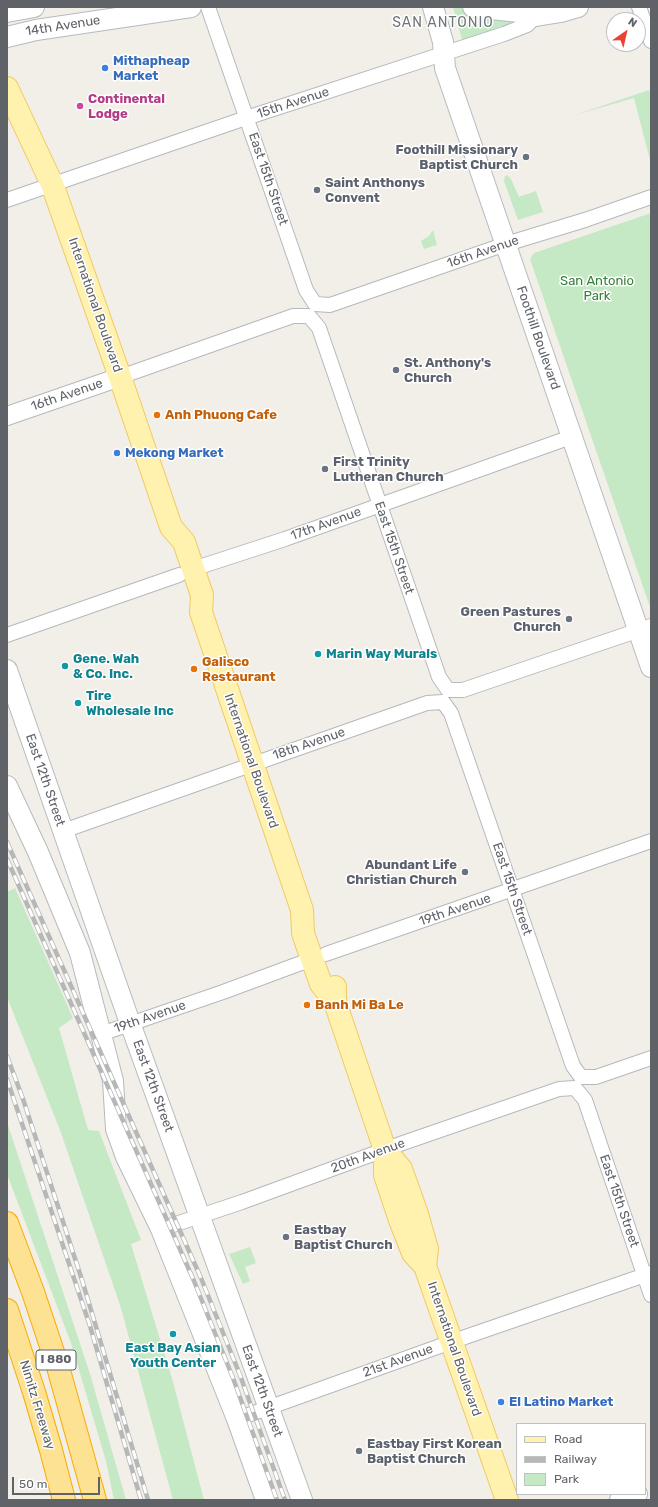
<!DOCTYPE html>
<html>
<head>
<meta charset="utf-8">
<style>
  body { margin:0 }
  #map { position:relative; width:658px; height:1507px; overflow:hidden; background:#f1efe8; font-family:Rubik,sans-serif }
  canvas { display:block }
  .frame { position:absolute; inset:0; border:8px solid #5f6368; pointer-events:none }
  .legend { position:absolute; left:516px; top:1423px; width:130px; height:72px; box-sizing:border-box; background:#fff; border:1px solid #bfc1c3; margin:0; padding:5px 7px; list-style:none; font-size:12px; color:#5f6368 }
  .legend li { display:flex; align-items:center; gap:8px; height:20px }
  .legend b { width:20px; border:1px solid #bfc1c3 }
  .north { position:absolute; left:606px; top:12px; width:40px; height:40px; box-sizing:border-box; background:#fff; border:1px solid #bfc1c3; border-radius:50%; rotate:34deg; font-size:11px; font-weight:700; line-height:16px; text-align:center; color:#5f6368 }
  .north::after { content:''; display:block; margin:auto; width:14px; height:18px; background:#ea4335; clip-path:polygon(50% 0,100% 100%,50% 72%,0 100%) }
  .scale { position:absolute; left:12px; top:1477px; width:88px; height:18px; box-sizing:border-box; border:2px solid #5f6368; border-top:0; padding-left:5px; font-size:12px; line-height:14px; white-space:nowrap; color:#5f6368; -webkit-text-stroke:3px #fff; paint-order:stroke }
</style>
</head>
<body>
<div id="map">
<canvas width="658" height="1507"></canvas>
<div class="frame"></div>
<ul class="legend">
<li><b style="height:5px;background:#fff2af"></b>Road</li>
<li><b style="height:5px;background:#b6b7b8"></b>Railway</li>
<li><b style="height:11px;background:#c5e8c5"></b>Park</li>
</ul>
<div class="north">N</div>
<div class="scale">50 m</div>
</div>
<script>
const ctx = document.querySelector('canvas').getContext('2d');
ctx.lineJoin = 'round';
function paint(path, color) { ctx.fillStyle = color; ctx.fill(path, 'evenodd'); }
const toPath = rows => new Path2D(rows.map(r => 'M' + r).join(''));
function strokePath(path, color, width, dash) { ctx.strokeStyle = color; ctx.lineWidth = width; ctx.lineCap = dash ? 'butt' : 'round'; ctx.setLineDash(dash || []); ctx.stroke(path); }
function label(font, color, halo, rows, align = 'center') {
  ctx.font = font + ' Rubik,sans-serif'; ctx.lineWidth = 3; ctx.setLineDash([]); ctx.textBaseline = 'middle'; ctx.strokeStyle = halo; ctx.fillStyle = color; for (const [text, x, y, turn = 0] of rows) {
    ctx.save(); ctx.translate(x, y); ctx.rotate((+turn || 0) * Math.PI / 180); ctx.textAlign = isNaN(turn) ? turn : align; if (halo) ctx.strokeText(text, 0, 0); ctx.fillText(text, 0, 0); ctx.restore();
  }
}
paint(toPath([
  [453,7,503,7,522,20,496,28,487,34,463,43],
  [649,90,651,95,651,164,634,98,575,115],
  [508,175,509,178,510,177,519,197,536,191,543,212,518,220,504,181,505,176],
  [651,213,651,606,650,607,530,259,534,253],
  [433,230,437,245,424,249,421,241,429,236],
  [15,888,73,1018,59,1028,88,1130,99,1131,141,1240,131,1244,173,1382,204,1500,173,1500,121,1308,60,1130,7,997,7,892],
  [7,1122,90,1374,126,1500,114,1500,106,1461,71,1343,7,1174],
  [250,1247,256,1263,245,1267,250,1281,243,1284,229,1254]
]), '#c5e8c5');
const minor = toPath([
  [208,7,306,290,315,304,330,305,506,244,585,220,651,197],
  [639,7,651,41],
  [7,200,246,118,504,34,527,25,536,16],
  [120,377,293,316,309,316,319,328,439,677,448,690,463,690,651,626],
  [193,569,285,539,571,437],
  [7,635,179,575],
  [63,831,427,703,443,702,451,713,573,1066,581,1077,596,1077,651,1058],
  [326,954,651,841],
  [101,1034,223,992,312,959],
  [161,1229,242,1202,403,1143,559,1089,575,1088,585,1100,651,1295],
  [237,1419,468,1336,651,1273]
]);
const tertiary = toPath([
  [7,416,120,377]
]);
const secondary = toPath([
  [433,7,443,42,445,68,651,667],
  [473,7,519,12,536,16,561,12,578,7],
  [7,12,34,7],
  [7,37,36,30,191,7],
  [7,670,130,1023,302,1500],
  [7,786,38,852,80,953,113,1081,116,1129,126,1157,161,1229,237,1419,266,1500],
  [620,1500,637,1494]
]);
const primary = toPath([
  [7,88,52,184,120,377,171,527,184,542,188,554,202,595,201,612,302,910,303,933,307,945,321,984,335,1002],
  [335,987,335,1002,385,1150,385,1175,400,1220,413,1253,425,1266],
  [385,1150,401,1169,417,1214,427,1249,425,1266,507,1500]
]);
const motorway = toPath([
  [7,1223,33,1292,58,1367,95,1500],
  [7,1310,34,1392,51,1450,64,1500]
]);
strokePath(minor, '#b5b8bc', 16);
strokePath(tertiary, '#b5b8bc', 20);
strokePath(secondary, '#b6babf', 22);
strokePath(primary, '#f2c960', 24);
strokePath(motorway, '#f9ab00', 24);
strokePath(minor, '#fff', 14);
strokePath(tertiary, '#fff', 18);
strokePath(secondary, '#fff', 20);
strokePath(primary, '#fff2af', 22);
strokePath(motorway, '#fde293', 22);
const rail = toPath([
  [7,842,201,1278,240,1375,285,1500],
  [7,859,194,1281,233,1378,277,1500],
  [7,1056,23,1099,82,1280,148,1500],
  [7,1079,90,1326,141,1500]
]);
strokePath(rail, '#b6b7b8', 4.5);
strokePath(rail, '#fff', 3, [9]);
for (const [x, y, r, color] of [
  [105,68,4,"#3f7fe0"],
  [80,106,4,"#d1479c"],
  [526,157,4,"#6b7280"],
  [317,190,4,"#6b7280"],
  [396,370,4,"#6b7280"],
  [157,415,4,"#e8710a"],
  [117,453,4,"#3f7fe0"],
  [325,469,4,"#6b7280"],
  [569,619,4,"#6b7280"],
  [318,654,4,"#0f9aa8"],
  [65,666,4,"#0f9aa8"],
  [194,669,4,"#e8710a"],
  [78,703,4,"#0f9aa8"],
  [465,872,4,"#6b7280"],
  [307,1005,4,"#e8710a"],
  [286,1237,4,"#6b7280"],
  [173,1334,4,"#0f9aa8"],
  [501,1402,4,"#3f7fe0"],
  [359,1451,4,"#6b7280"]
]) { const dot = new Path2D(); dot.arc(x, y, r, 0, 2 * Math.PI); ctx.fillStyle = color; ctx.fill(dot); strokePath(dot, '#fff', 1.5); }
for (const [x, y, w] of [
  [56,1360,40]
]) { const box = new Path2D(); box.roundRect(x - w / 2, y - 10, w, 20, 3); ctx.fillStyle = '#fff'; ctx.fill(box); strokePath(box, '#5f6368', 1); }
label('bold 12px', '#5f6368', null, [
  ["I 880",56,1360]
]);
label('13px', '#5f6368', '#fff', [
  ["14th Avenue",63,26,-9],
  ["15th Avenue",293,103,-18],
  ["East 15th Street",268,179,71],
  ["16th Avenue",483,252,-19],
  ["International Boulevard",95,305,71],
  ["Foothill Boulevard",538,338,71],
  ["16th Avenue",67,395,-19],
  ["17th Avenue",326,524,-20],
  ["East 15th Street",394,548,71],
  ["18th Avenue",309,744,-19],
  ["International Boulevard",251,761,71],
  ["East 12th Street",45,780,71],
  ["East 15th Street",512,889,71],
  ["19th Avenue",455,910,-19],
  ["19th Avenue",150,1017,-19],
  ["East 12th Street",153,1086,70],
  ["20th Avenue",368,1156,-20],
  ["East 15th Street",619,1201,71],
  ["International Boulevard",454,1349,71],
  ["21st Avenue",398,1361,-20],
  ["East 12th Street",262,1391,70],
  ["Nimitz Freeway",37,1405,73]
]);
label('bold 13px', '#366cbe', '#fff', [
  ["Mithapheap",113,61],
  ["Market",113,76],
  ["Mekong Market",125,453],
  ["El Latino Market",509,1402]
], 'left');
label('bold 13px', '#b23c85', '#fff', [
  ["Continental",88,99],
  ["Lodge",88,114]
], 'left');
label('bold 13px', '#5b616d', '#fff', [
  ["Foothill Missionary",518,150,"right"],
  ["Baptist Church",518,165,"right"],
  ["Saint Anthonys",325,183],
  ["Convent",325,198],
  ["St. Anthony's",404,363],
  ["Church",404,378],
  ["First Trinity",333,462],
  ["Lutheran Church",333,477],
  ["Green Pastures",561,612,"right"],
  ["Church",561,627,"right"],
  ["Abundant Life",457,865,"right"],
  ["Christian Church",457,880,"right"],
  ["Eastbay",294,1230],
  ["Baptist Church",294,1245],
  ["Eastbay First Korean",367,1444],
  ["Baptist Church",367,1459]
], 'left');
label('13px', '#348238', '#fff', [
  ["San Antonio",597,281],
  ["Park",597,296]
]);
label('bold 13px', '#c56008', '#fff', [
  ["Anh Phuong Cafe",165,415],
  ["Galisco",202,662],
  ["Restaurant",202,677],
  ["Banh Mi Ba Le",315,1005]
], 'left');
label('bold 13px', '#0d838f', '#fff', [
  ["Marin Way Murals",326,654],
  ["Gene. Wah",73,659],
  ["& Co. Inc.",73,674],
  ["Tire",86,696],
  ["Wholesale Inc",86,711],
  ["East Bay Asian",173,1348,"center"],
  ["Youth Center",173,1363,"center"]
], 'left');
ctx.letterSpacing = '1px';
label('14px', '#70757a', '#fff', [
  ["SAN ANTONIO",443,23]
]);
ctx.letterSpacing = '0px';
</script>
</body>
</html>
